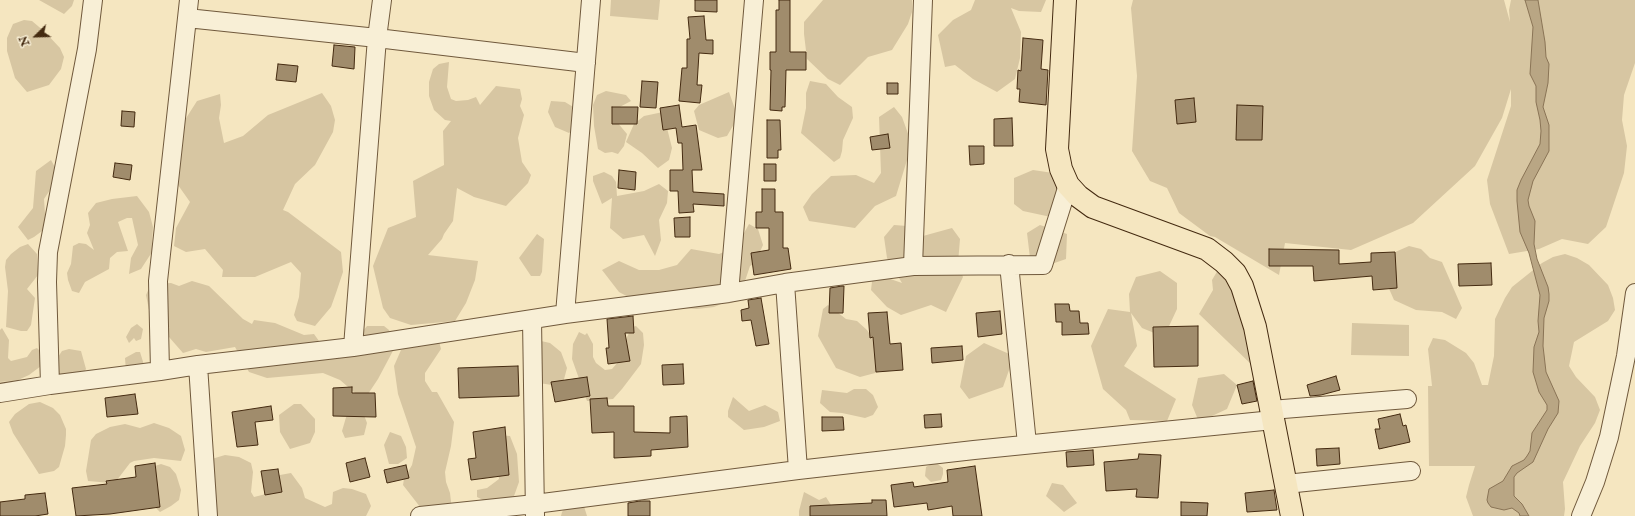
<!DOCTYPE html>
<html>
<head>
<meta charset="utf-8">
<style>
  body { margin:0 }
  #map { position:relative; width:1635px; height:516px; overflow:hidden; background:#f5e6c0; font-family:"IM FELL Double Pica",serif }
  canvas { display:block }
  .north { position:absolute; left:16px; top:16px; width:40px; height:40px; -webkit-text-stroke:3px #f8efd6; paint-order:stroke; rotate:247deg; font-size:11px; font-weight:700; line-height:16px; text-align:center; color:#442a10 }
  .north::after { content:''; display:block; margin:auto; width:14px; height:18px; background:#442a10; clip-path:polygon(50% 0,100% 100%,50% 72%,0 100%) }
</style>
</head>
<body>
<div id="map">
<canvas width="1635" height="516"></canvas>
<div class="north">N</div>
</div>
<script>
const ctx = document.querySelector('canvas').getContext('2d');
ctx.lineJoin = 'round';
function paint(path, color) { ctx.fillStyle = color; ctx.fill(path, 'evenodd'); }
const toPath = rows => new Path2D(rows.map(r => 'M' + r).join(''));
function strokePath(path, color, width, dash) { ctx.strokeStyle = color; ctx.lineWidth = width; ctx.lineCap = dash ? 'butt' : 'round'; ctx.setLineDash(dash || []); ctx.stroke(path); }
paint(toPath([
  [39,0,74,0,72,6,64,14],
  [611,0,660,0,658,20,610,16],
  [823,0,912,0,912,12,908,24,892,50,868,57,840,85,828,79,807,59,804,34,804,22],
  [975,0,1046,0,1041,12,1019,11,1011,8,1021,32,1020,58,1015,79,997,92,973,79,955,65,945,67,938,35,953,20,971,10],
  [1133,0,1504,0,1510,22,1509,10,1511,0,1635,0,1635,63,1624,95,1622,120,1627,146,1624,173,1606,227,1588,244,1562,239,1539,249,1509,254,1490,204,1487,180,1511,106,1511,89,1502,118,1475,166,1413,223,1351,250,1285,243,1279,275,1215,237,1210,236,1179,213,1167,188,1150,181,1132,151,1137,76,1131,8],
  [24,20,32,21,45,32,60,48,64,57,61,69,49,85,27,92,15,78,7,51,7,38,13,24],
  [449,62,447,87,451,99,456,101,468,100,476,97,480,105,496,86,520,89,522,99,520,106,524,115,518,138,522,162,531,175,528,183,506,206,474,197,457,188,453,221,444,234,442,239,428,255,478,261,475,280,466,303,455,321,411,325,390,318,383,308,373,266,388,228,416,217,413,181,444,165,443,131,451,121,445,120,434,110,429,96,429,82,433,69,439,64],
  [810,81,826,84,838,97,852,107,853,118,843,140,842,151,840,158,834,162,801,133,806,108,806,93],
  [606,91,626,95,631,101,614,110,617,122,627,134,624,146,618,154,612,152,605,153,598,149,594,126,593,105,597,95],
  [729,92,736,112,734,124,727,136,718,138,699,130,694,111,699,105],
  [322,93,331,106,335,120,333,132,315,165,295,184,283,210,288,212,341,252,343,272,336,293,331,307,315,326,297,321,294,315,299,297,301,273,291,262,255,277,222,277,223,270,205,249,186,252,174,246,176,228,190,202,178,185,176,134,197,101,220,94,221,105,219,118,224,143,243,136,268,115],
  [551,101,565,102,578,110,578,126,569,133,555,127,548,112],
  [894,107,902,117,910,139,907,160,896,196,875,206,855,228,809,221,803,207,812,194,831,176,856,175,874,183,881,173,879,117],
  [663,112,672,148,669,160,658,168,642,153,626,142,634,124,644,116],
  [51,160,57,171,54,184,44,199,46,228,34,237,28,240,18,227,33,208,36,171],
  [1033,170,1053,173,1070,196,1051,217,1023,211,1014,204,1014,178],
  [604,172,612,176,616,182,617,196,644,191,659,184,668,191,667,203,659,220,661,240,655,256,644,235,623,239,610,228,612,198,602,204,593,181,593,176],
  [137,196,149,212,153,227,152,242,154,249,141,269,129,274,131,258,138,245,132,218,127,218,118,222,128,251,117,252,110,258,109,269,85,282,79,293,72,291,68,280,67,273,71,264,73,246,79,243,86,244,94,250,87,233,90,225,88,213,96,203,112,199],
  [749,224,758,229,763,245,755,263,750,266,743,287,726,302,714,307,697,309,668,307,634,300,619,292,602,270,619,261,639,270,659,270,677,265,691,249,719,254,732,249,738,244],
  [894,225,907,226,923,236,952,228,960,239,958,263,963,277,946,312,931,305,901,315,887,307,871,290,873,273,902,283,887,258,884,237],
  [1040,225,1067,234,1066,259,1043,267,1030,258,1027,233],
  [537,234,544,239,542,272,540,276,531,276,519,258],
  [28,244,37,254,38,275,27,289,35,298,31,325,27,331,21,331,6,327,8,291,5,267,6,260,11,254,20,247],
  [1409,246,1421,249,1430,258,1442,262,1462,308,1456,319,1442,312,1416,310,1394,300,1379,266,1386,256],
  [1565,254,1577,258,1589,265,1608,285,1613,298,1615,310,1608,321,1574,342,1569,366,1576,377,1595,397,1600,410,1595,423,1580,446,1563,482,1565,509,1564,516,1473,516,1466,497,1469,485,1475,466,1429,466,1428,386,1432,386,1428,349,1433,338,1445,340,1466,353,1474,363,1482,385,1488,385,1494,356,1495,319,1505,298,1512,287,1542,263,1553,257],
  [1224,260,1249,282,1254,367,1199,314,1213,290,1212,280],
  [1160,271,1177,283,1177,309,1164,337,1142,328,1131,313,1137,346,1124,366,1176,399,1167,421,1130,420,1126,410,1103,389,1091,346,1108,309,1130,312,1129,294,1136,277],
  [192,281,209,286,243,319,252,324,254,320,275,323,304,335,314,334,324,348,359,336,367,326,384,326,389,330,395,347,378,379,366,397,362,399,340,380,323,373,267,378,249,372,235,347,206,352,196,349,183,353,169,337,162,337,149,310,146,295,151,284,171,283,179,286],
  [828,305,846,319,857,321,867,330,875,342,879,372,860,377,836,368,818,336,823,309],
  [1352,323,1409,325,1409,356,1351,355],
  [137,324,143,329,141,339,136,341,134,338,129,343,126,337,131,328],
  [636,326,643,333,644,345,641,364,622,389,613,399,587,401,572,359,573,344,579,332,585,335,587,333,593,344,593,357,596,363,605,370,612,369,618,362,624,349,627,337,632,327],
  [2,328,9,340,8,358,11,361,27,357,32,350,37,348,39,350,41,366,29,375,18,380,0,382,0,330],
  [431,336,438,337,441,349,425,373,425,381,432,392,437,392,454,422,451,446,445,472,446,482,450,493,452,510,424,512,403,485,404,479,412,465,416,447,398,394,394,366,401,350],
  [541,341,550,343,561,352,567,368,563,383,552,385,526,381,524,369,527,348],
  [984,343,1014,356,1003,387,969,399,960,387,966,356],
  [69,349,81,351,86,369,82,377,59,387,56,360,62,351],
  [136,352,140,352,144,365,126,371,125,358],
  [1224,374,1237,385,1227,409,1199,422,1192,405,1198,378],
  [854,389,866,389,873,395,878,407,873,415,865,418,842,413,830,412,820,403,822,390,847,393],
  [733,397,749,411,765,405,778,412,780,421,764,427,744,430,728,417,728,411],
  [40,402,53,408,60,415,66,429,66,435,65,446,59,467,54,471,39,474,13,433,9,422,15,414,29,404],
  [294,404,301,404,315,419,315,432,310,443,290,449,280,432,279,415],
  [347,414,364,415,367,423,364,435,345,438,342,431],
  [154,423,169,428,181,436,185,450,181,461,154,458,134,461,130,463,117,480,111,483,88,481,86,471,91,440,96,434,110,427,125,424,140,428],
  [390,432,401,436,406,447,407,458,398,464,389,464,384,445],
  [499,435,510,436,517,454,519,482,514,496,499,501,487,502,477,497,477,490,487,488,499,479,495,444],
  [225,455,239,457,251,463,253,472,251,492,254,497,266,494,280,475,291,473,302,488,305,498,325,507,332,504,333,492,343,488,352,489,366,494,371,506,366,516,211,516,205,461],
  [935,462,943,468,943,474,941,480,931,482,925,476,926,467],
  [161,464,170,467,176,474,181,490,179,500,171,506,160,512,154,506,155,466],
  [1052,483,1063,485,1077,503,1064,512,1046,496],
  [804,492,819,500,826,497,838,516,799,516,799,511],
  [572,500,582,500,587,516,561,516,562,512]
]), '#d7c6a2');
const water = toPath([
  [1525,0,1538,0,1545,42,1546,57,1549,64,1548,83,1543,107,1549,125,1549,151,1533,181,1528,200,1529,206,1535,221,1534,244,1537,259,1548,287,1549,294,1549,301,1544,318,1543,346,1546,372,1559,401,1558,413,1548,429,1533,462,1517,473,1514,477,1514,496,1522,504,1529,516,1520,516,1519,513,1512,508,1504,510,1491,507,1488,503,1487,500,1489,489,1503,481,1512,466,1524,460,1527,456,1530,451,1532,433,1547,410,1547,405,1539,392,1533,372,1534,347,1539,332,1538,321,1540,295,1529,253,1520,232,1517,201,1517,190,1521,180,1540,144,1541,131,1540,120,1536,102,1536,86,1530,74,1533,27,1525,0]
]);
paint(water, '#b9a684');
strokePath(water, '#8a7456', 1);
const building = toPath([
  [695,0,717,0,717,12,695,11,695,0],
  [779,0,790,0,790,52,806,52,806,70,786,70,785,107,782,107,782,111,770,110,771,70,770,70,770,52,776,52,776,10,779,10,779,0],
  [704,16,706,40,713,40,713,54,699,53,697,85,702,85,700,103,679,101,682,68,687,68,687,39,690,39,688,17,704,16],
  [1023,38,1043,40,1041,69,1048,70,1046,105,1019,102,1020,89,1017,89,1018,70,1021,71,1023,38],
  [334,45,355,47,354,69,332,66,334,45],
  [278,64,298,66,296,82,276,80,278,64],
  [642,81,658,82,656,108,640,107,642,81],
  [887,83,898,83,898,94,887,94,887,83],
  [1194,98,1196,122,1177,124,1175,100,1194,98],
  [679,105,682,127,696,125,702,170,692,170,693,192,724,194,724,206,693,204,694,212,679,213,678,191,670,191,670,170,683,170,682,143,678,143,676,128,663,130,660,108,679,105],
  [1237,105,1263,106,1262,140,1236,140,1237,105],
  [612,107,638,107,637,124,612,124,612,107],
  [122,111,135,112,134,127,121,126,122,111],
  [1012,118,1013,146,994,146,994,119,1012,118],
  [767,120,780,120,781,150,778,150,778,158,767,158,767,120],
  [888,134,890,148,872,150,870,137,888,134],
  [969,146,984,146,984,164,970,165,969,146],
  [115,163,132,165,130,180,113,177,115,163],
  [764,164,776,164,776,181,764,181,764,164],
  [619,170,636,172,635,190,618,188,619,170],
  [762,189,775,189,775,212,783,212,783,248,788,248,791,269,754,275,751,253,769,250,769,228,756,228,756,212,762,212,762,189],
  [690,217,690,237,675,237,674,218,690,217],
  [1269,249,1339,250,1339,264,1371,262,1371,253,1395,252,1397,288,1373,290,1372,276,1314,281,1313,266,1269,266,1269,249],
  [1491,263,1492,285,1459,286,1458,264,1491,263],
  [842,286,844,286,843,313,829,313,830,288,842,286],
  [761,298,769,344,756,346,751,320,742,321,741,310,749,308,748,300,761,298],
  [1055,304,1069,304,1070,311,1079,311,1080,323,1088,323,1089,334,1062,335,1062,322,1056,322,1055,304],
  [1000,311,1002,334,978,337,976,313,1000,311],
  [887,312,890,344,901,343,903,370,876,372,873,337,870,338,868,313,887,312],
  [633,316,634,333,625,333,630,361,608,364,606,348,609,348,607,319,633,316],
  [1198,326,1198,366,1154,367,1153,327,1198,326],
  [962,346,963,360,932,363,931,348,962,346],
  [683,364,684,384,663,385,662,365,683,364],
  [518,366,519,396,459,398,458,368,518,366],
  [1336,376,1340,390,1321,395,1310,396,1307,385,1336,376],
  [587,377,590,396,555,402,551,382,587,377],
  [1253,381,1257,401,1242,404,1237,385,1253,381],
  [352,387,352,393,375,393,376,417,333,416,333,388,352,387],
  [135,394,138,414,107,417,105,398,135,394],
  [607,398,608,406,634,406,634,432,670,433,670,417,687,416,688,447,651,450,651,456,614,458,614,432,592,433,590,399,607,398],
  [271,406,273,420,255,422,258,445,237,447,232,412,271,406],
  [941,414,942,427,925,428,924,415,941,414],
  [1400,414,1403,426,1406,425,1410,442,1379,449,1375,429,1380,429,1378,419,1400,414],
  [822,417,843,417,844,430,822,431,822,417],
  [505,427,509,475,471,480,468,459,476,458,473,432,505,427],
  [1339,448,1340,464,1317,466,1316,449,1339,448],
  [1093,450,1094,465,1067,467,1066,452,1093,450],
  [1139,454,1161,455,1158,498,1136,497,1137,489,1106,491,1104,462,1138,459,1139,454],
  [365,458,370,477,350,482,346,463,365,458],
  [155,463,160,507,110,514,76,516,72,488,107,484,106,481,136,477,135,466,155,463],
  [406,465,409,478,387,483,384,470,406,465],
  [975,466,982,516,953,516,952,506,928,510,927,503,894,507,891,485,913,482,914,487,948,482,947,470,975,466],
  [278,469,282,492,265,495,261,471,278,469],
  [1274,490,1277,510,1247,512,1245,493,1274,490],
  [45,493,48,514,35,516,0,516,0,502,25,499,25,495,45,493],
  [872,500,886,500,887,516,810,516,810,506,872,503,872,500],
  [640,501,650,501,650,516,628,516,628,503,640,501],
  [1181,502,1208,503,1207,516,1181,516,1181,502]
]);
paint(building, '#a08c6c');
strokePath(building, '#442a10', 1);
const minor = toPath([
  [187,18,377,38,586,63],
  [1009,264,1027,444],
  [913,266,923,0],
  [785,283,798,470],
  [729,293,754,0],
  [565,314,591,0],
  [532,320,535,515],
  [353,347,377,38,382,0],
  [198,365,208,516],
  [160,371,158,281,189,0],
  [50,385,47,282,48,252,87,49,93,0],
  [0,393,50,385,160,371,198,365,353,347,565,314,729,293,785,283,913,266,1043,265,1068,185],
  [1271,410,1407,399],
  [1286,484,1411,471],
  [420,516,535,504,798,470,974,450,1273,420],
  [1581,516,1595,482,1609,437,1626,356,1635,293]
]);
const major = toPath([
  [1065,0,1057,149,1061,169,1068,185,1078,196,1093,207,1207,249,1224,262,1235,273,1242,286,1255,327,1292,516]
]);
strokePath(minor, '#70593c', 20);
strokePath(major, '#442a10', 24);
strokePath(minor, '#f8efd6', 18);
strokePath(major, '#f5e6c0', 22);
</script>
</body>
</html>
